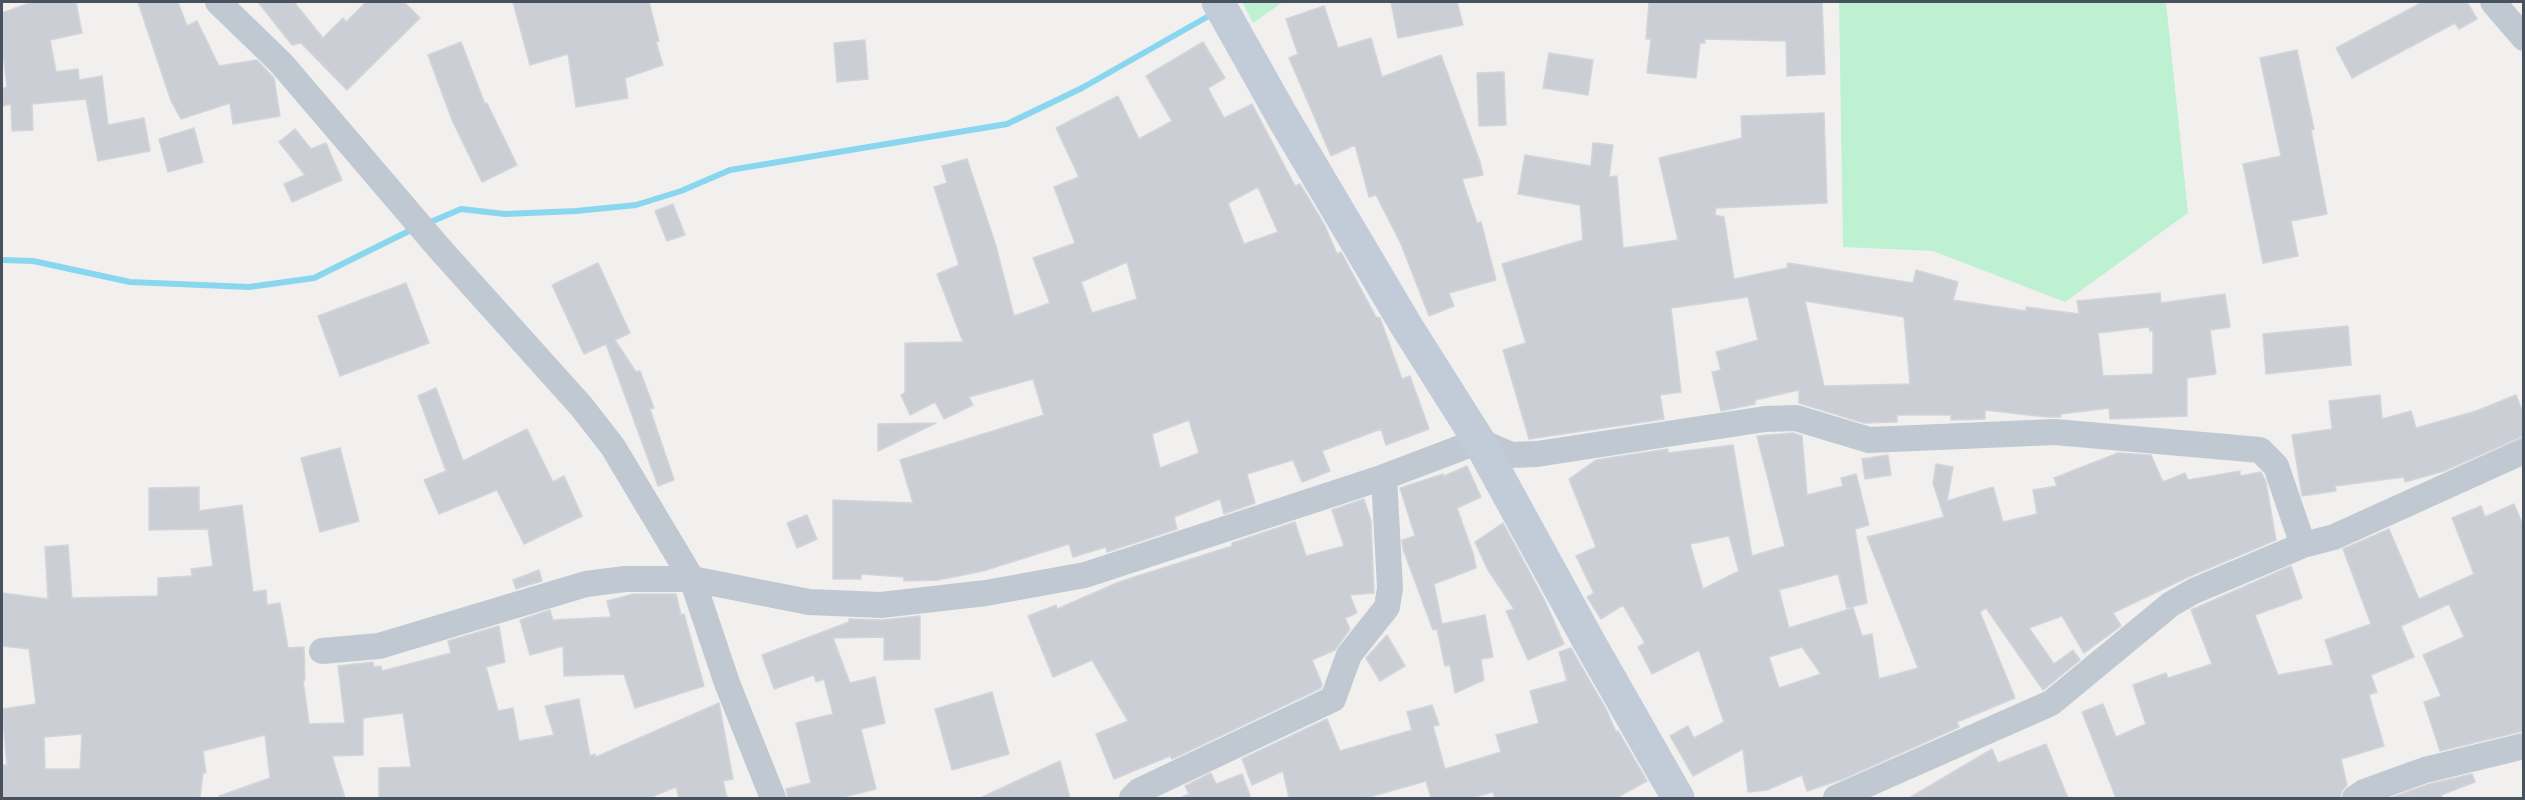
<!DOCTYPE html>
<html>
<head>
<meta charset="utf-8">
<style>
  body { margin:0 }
  #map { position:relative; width:2525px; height:800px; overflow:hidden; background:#f2f0ef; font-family:"Alegreya Sans",sans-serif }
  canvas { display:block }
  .frame { position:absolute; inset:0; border:3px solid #47525e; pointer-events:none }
</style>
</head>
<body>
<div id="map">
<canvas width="2525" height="800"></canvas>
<div class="frame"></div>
</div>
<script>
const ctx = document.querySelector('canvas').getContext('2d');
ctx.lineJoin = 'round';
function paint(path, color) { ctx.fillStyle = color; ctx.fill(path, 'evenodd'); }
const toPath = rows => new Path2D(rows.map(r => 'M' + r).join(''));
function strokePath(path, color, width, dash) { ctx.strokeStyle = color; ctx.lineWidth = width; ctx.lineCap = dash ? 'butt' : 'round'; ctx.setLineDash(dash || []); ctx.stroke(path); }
paint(toPath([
  [1242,2,1283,2,1253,23],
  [1839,2,2166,2,2188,213,2065,302,1933,251,1843,247]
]), '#bdf1d2');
strokePath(toPath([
  [426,224,461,209,505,214,576,211,636,205,681,191,730,170,1007,124,1082,88,1214,13],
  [2,260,33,261,130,282,249,287,314,278,413,229]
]), '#89d7ef', 6);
const building = toPath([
  [32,2,76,2,82,33,50,40,56,72,78,69,79,80,102,76,108,125,144,118,150,151,98,161,86,99,32,104,33,130,12,131,11,104,2,106,2,89,7,87,2,44,2,13,32,2],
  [138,2,178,2,187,26,197,21,219,66,257,60,274,78,280,116,233,124,230,103,181,119,171,101,138,2],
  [258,2,294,2,323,38,343,18,346,22,366,2,404,2,420,18,347,90,301,43,292,45,258,2],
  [513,2,649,2,659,41,656,42,663,65,625,78,628,98,576,107,568,54,530,65,513,2],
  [1391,2,1457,2,1463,25,1398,38,1391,2],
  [1649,2,1822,2,1825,74,1787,76,1786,41,1705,39,1705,43,1700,43,1696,78,1647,73,1651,39,1646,39,1649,2],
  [2423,2,2467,2,2477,19,2459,29,2455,23,2352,78,2336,48,2423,2],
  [1324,6,1338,48,1371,38,1382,77,1441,55,1480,162,1483,175,1462,179,1477,223,1481,222,1496,280,1449,293,1454,306,1429,316,1401,244,1376,195,1369,197,1355,145,1331,156,1289,58,1298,54,1286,19,1324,6],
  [865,40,868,79,837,82,834,43,865,40],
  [461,42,485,104,487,103,517,165,482,182,452,120,428,55,461,42],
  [1203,42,1225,78,1208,88,1224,118,1252,104,1295,186,1300,184,1325,226,1337,254,1341,252,1376,317,1380,318,1402,379,1410,376,1429,429,1386,445,1381,429,1322,451,1330,471,1302,482,1293,460,1247,474,1255,503,1224,514,1220,499,1174,517,1177,529,1107,552,1106,547,1073,557,1069,544,983,571,938,580,904,581,904,577,861,574,861,579,833,579,833,500,913,503,900,460,1044,415,1033,379,969,397,973,405,944,419,935,402,910,415,901,395,905,393,905,343,963,342,937,274,959,265,934,187,947,183,942,166,967,159,996,246,1014,316,1050,303,1033,258,1075,243,1054,187,1079,177,1056,128,1118,96,1139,139,1172,121,1146,76,1203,42],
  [1258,187,1278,232,1244,244,1228,203,1258,187],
  [1127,262,1137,299,1092,313,1081,282,1127,262],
  [1189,420,1199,453,1160,468,1152,434,1189,420],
  [2297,50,2314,129,2311,130,2327,214,2291,221,2298,256,2263,263,2243,164,2281,156,2260,58,2297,50],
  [1549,53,1593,60,1588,95,1543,88,1549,53],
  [1504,72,1506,125,1479,126,1477,73,1504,72],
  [1824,113,1827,203,1716,208,1715,215,1724,217,1734,279,1787,268,1788,263,1913,283,1916,270,1958,282,1953,300,2026,311,2026,307,2079,314,2077,301,2160,293,2161,303,2225,294,2230,327,2210,330,2216,374,2187,378,2187,416,2110,419,2109,408,2061,414,2061,417,2046,417,1985,410,1985,419,1951,420,1951,415,1897,415,1897,422,1864,423,1799,403,1799,390,1755,400,1755,404,1721,411,1712,372,1721,370,1716,352,1758,340,1748,297,1671,308,1681,392,1660,395,1664,419,1529,439,1503,350,1526,343,1502,264,1583,240,1580,205,1518,194,1525,155,1591,166,1593,143,1613,145,1609,177,1617,176,1623,248,1678,240,1659,158,1742,138,1741,116,1824,113],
  [1805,301,1904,317,1910,384,1824,386,1805,301],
  [2149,327,2150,331,2153,330,2153,374,2103,376,2098,333,2149,327],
  [194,128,203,162,168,172,159,139,194,128],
  [295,129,311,149,326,143,342,180,292,202,284,184,305,175,279,142,295,129],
  [673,204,685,235,667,241,655,211,673,204],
  [598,263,630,333,615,340,636,372,640,371,654,408,650,409,674,480,658,486,606,344,584,354,552,285,598,263],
  [406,283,429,343,340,376,318,316,406,283],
  [2348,326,2351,365,2266,374,2263,334,2348,326],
  [436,388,463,461,527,429,553,482,564,476,582,516,524,544,497,490,439,514,424,480,446,471,418,396,436,388],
  [2380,395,2382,419,2411,411,2416,428,2476,411,2516,395,2523,413,2523,436,2444,471,2405,482,2404,477,2335,486,2336,491,2302,496,2292,435,2332,429,2329,401,2380,395],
  [936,423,878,451,878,424,936,423],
  [1793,433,1802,436,1807,495,1843,486,1841,478,1856,474,1869,525,1855,529,1867,603,1847,608,1838,574,1779,590,1789,628,1853,608,1862,636,1872,634,1879,679,1918,668,1867,537,1944,517,1933,483,1936,464,1953,467,1947,501,1993,487,2003,522,2037,514,2033,490,2057,486,2054,478,2118,453,2151,455,2163,482,2185,473,2188,480,2240,471,2240,476,2261,472,2266,482,2276,540,2188,577,2113,613,2121,626,2084,653,2062,616,2029,628,2054,664,2073,650,2080,660,2043,690,1986,608,1980,612,2015,698,1957,722,1959,727,1843,779,1807,791,1802,775,1767,790,1748,792,1743,749,1693,776,1670,736,1688,726,1694,738,1724,722,1699,650,1652,674,1638,647,1645,643,1623,605,1601,619,1587,597,1594,593,1576,556,1596,547,1569,479,1596,460,1668,449,1668,453,1733,445,1752,556,1785,546,1757,436,1793,433],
  [1729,536,1739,571,1703,589,1690,544,1729,536],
  [1802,647,1821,674,1779,688,1769,657,1802,647],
  [340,448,359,521,320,532,301,458,340,448],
  [1888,455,1891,475,1865,479,1862,459,1888,455],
  [1467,466,1481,497,1457,508,1473,553,1476,568,1434,584,1442,624,1485,615,1493,657,1481,659,1484,680,1455,693,1450,665,1445,666,1437,629,1433,630,1403,549,1402,540,1415,536,1400,488,1443,474,1444,476,1467,466],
  [199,487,199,511,242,505,253,592,266,590,267,605,280,603,288,648,304,647,305,680,303,680,309,724,345,723,338,666,373,662,374,667,381,666,382,671,451,653,448,641,499,626,505,662,486,667,498,711,513,708,519,741,554,735,545,706,579,699,590,756,595,754,596,757,719,703,733,779,723,781,727,798,679,798,676,787,649,798,379,798,379,768,411,767,403,713,363,718,363,755,332,756,345,798,219,798,219,796,270,778,265,735,203,751,206,773,203,773,200,798,2,798,2,765,7,765,2,709,36,704,29,649,2,646,2,593,48,599,45,547,68,545,72,598,158,596,158,578,192,576,191,569,213,566,208,529,149,530,149,488,199,487],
  [82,734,80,769,45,769,44,737,82,734],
  [1364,499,1371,521,1374,593,1350,595,1357,613,1345,618,1350,629,1335,650,1312,660,1322,684,1321,688,1172,759,1170,756,1114,779,1096,734,1128,721,1092,660,1053,677,1028,616,1056,605,1057,609,1119,582,1232,546,1232,543,1295,522,1306,556,1344,546,1332,510,1364,499],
  [2514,504,2523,525,2523,731,2440,751,2424,702,2441,696,2423,655,2464,637,2449,604,2401,626,2414,657,2371,675,2377,692,2369,695,2384,746,2341,759,2347,785,2342,791,2340,798,2116,798,2082,712,2103,704,2116,737,2146,724,2133,685,2166,673,2168,678,2212,664,2191,610,2291,566,2302,598,2255,615,2278,675,2333,665,2325,640,2371,624,2343,549,2389,529,2419,599,2474,574,2452,518,2481,506,2485,517,2514,504],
  [807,515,817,539,797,548,787,523,807,515],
  [1503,523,1545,601,1564,644,1528,660,1506,611,1514,609,1488,570,1475,542,1503,523],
  [539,570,542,581,516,589,513,580,539,570],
  [634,594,676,594,681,615,684,614,704,686,635,708,624,674,564,676,563,646,530,655,520,620,550,610,553,620,611,617,607,601,634,594],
  [920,616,920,659,884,660,884,637,833,638,850,683,875,677,885,723,861,729,876,789,840,798,788,798,786,789,811,783,796,723,833,714,824,679,816,682,814,675,774,689,762,655,849,622,849,619,883,620,920,616],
  [1387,635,1405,666,1380,681,1366,658,1387,635],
  [1571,648,1606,709,1616,732,1618,731,1647,781,1616,798,1495,798,1493,792,1471,798,1431,798,1426,781,1366,798,1289,798,1283,771,1252,785,1242,759,1327,719,1340,751,1412,730,1407,712,1432,705,1439,725,1433,726,1445,769,1501,752,1496,735,1539,723,1530,691,1567,681,1559,652,1571,648],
  [992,692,1009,754,952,770,935,709,992,692],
  [2046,744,2068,798,1909,798,1992,749,1998,763,2046,744],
  [1060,761,1070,798,980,798,1060,761],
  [1211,773,1216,784,1242,774,1251,798,1182,798,1182,797,1189,794,1185,786,1211,773],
  [2472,774,2475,782,2441,795,2442,798,2390,798,2429,784,2472,774]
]);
paint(building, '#cbced5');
strokePath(building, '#d3d5db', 1.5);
strokePath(toPath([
  [218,2,281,63,439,248,581,406,613,447,692,579,727,683,773,798],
  [2493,2,2524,38],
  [322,651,379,646,586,584,625,579,692,579,809,602,881,605,986,593,1085,575,1384,477,1479,441,1511,455,1537,454,1765,419,1796,418,1869,440,2055,432,2260,450,2276,466,2303,545],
  [1132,798,1139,791,1333,699,1349,655,1387,607,1390,588,1384,477],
  [1836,798,2051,703,2171,604,2194,591,2303,545,2334,537,2524,451],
  [2355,798,2364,792,2425,770,2524,746]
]), '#c0c9d2', 26);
strokePath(toPath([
  [1218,2,1282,116,1407,327,1479,441,1588,640,1678,798]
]), '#c2ccd9', 33);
</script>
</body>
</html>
